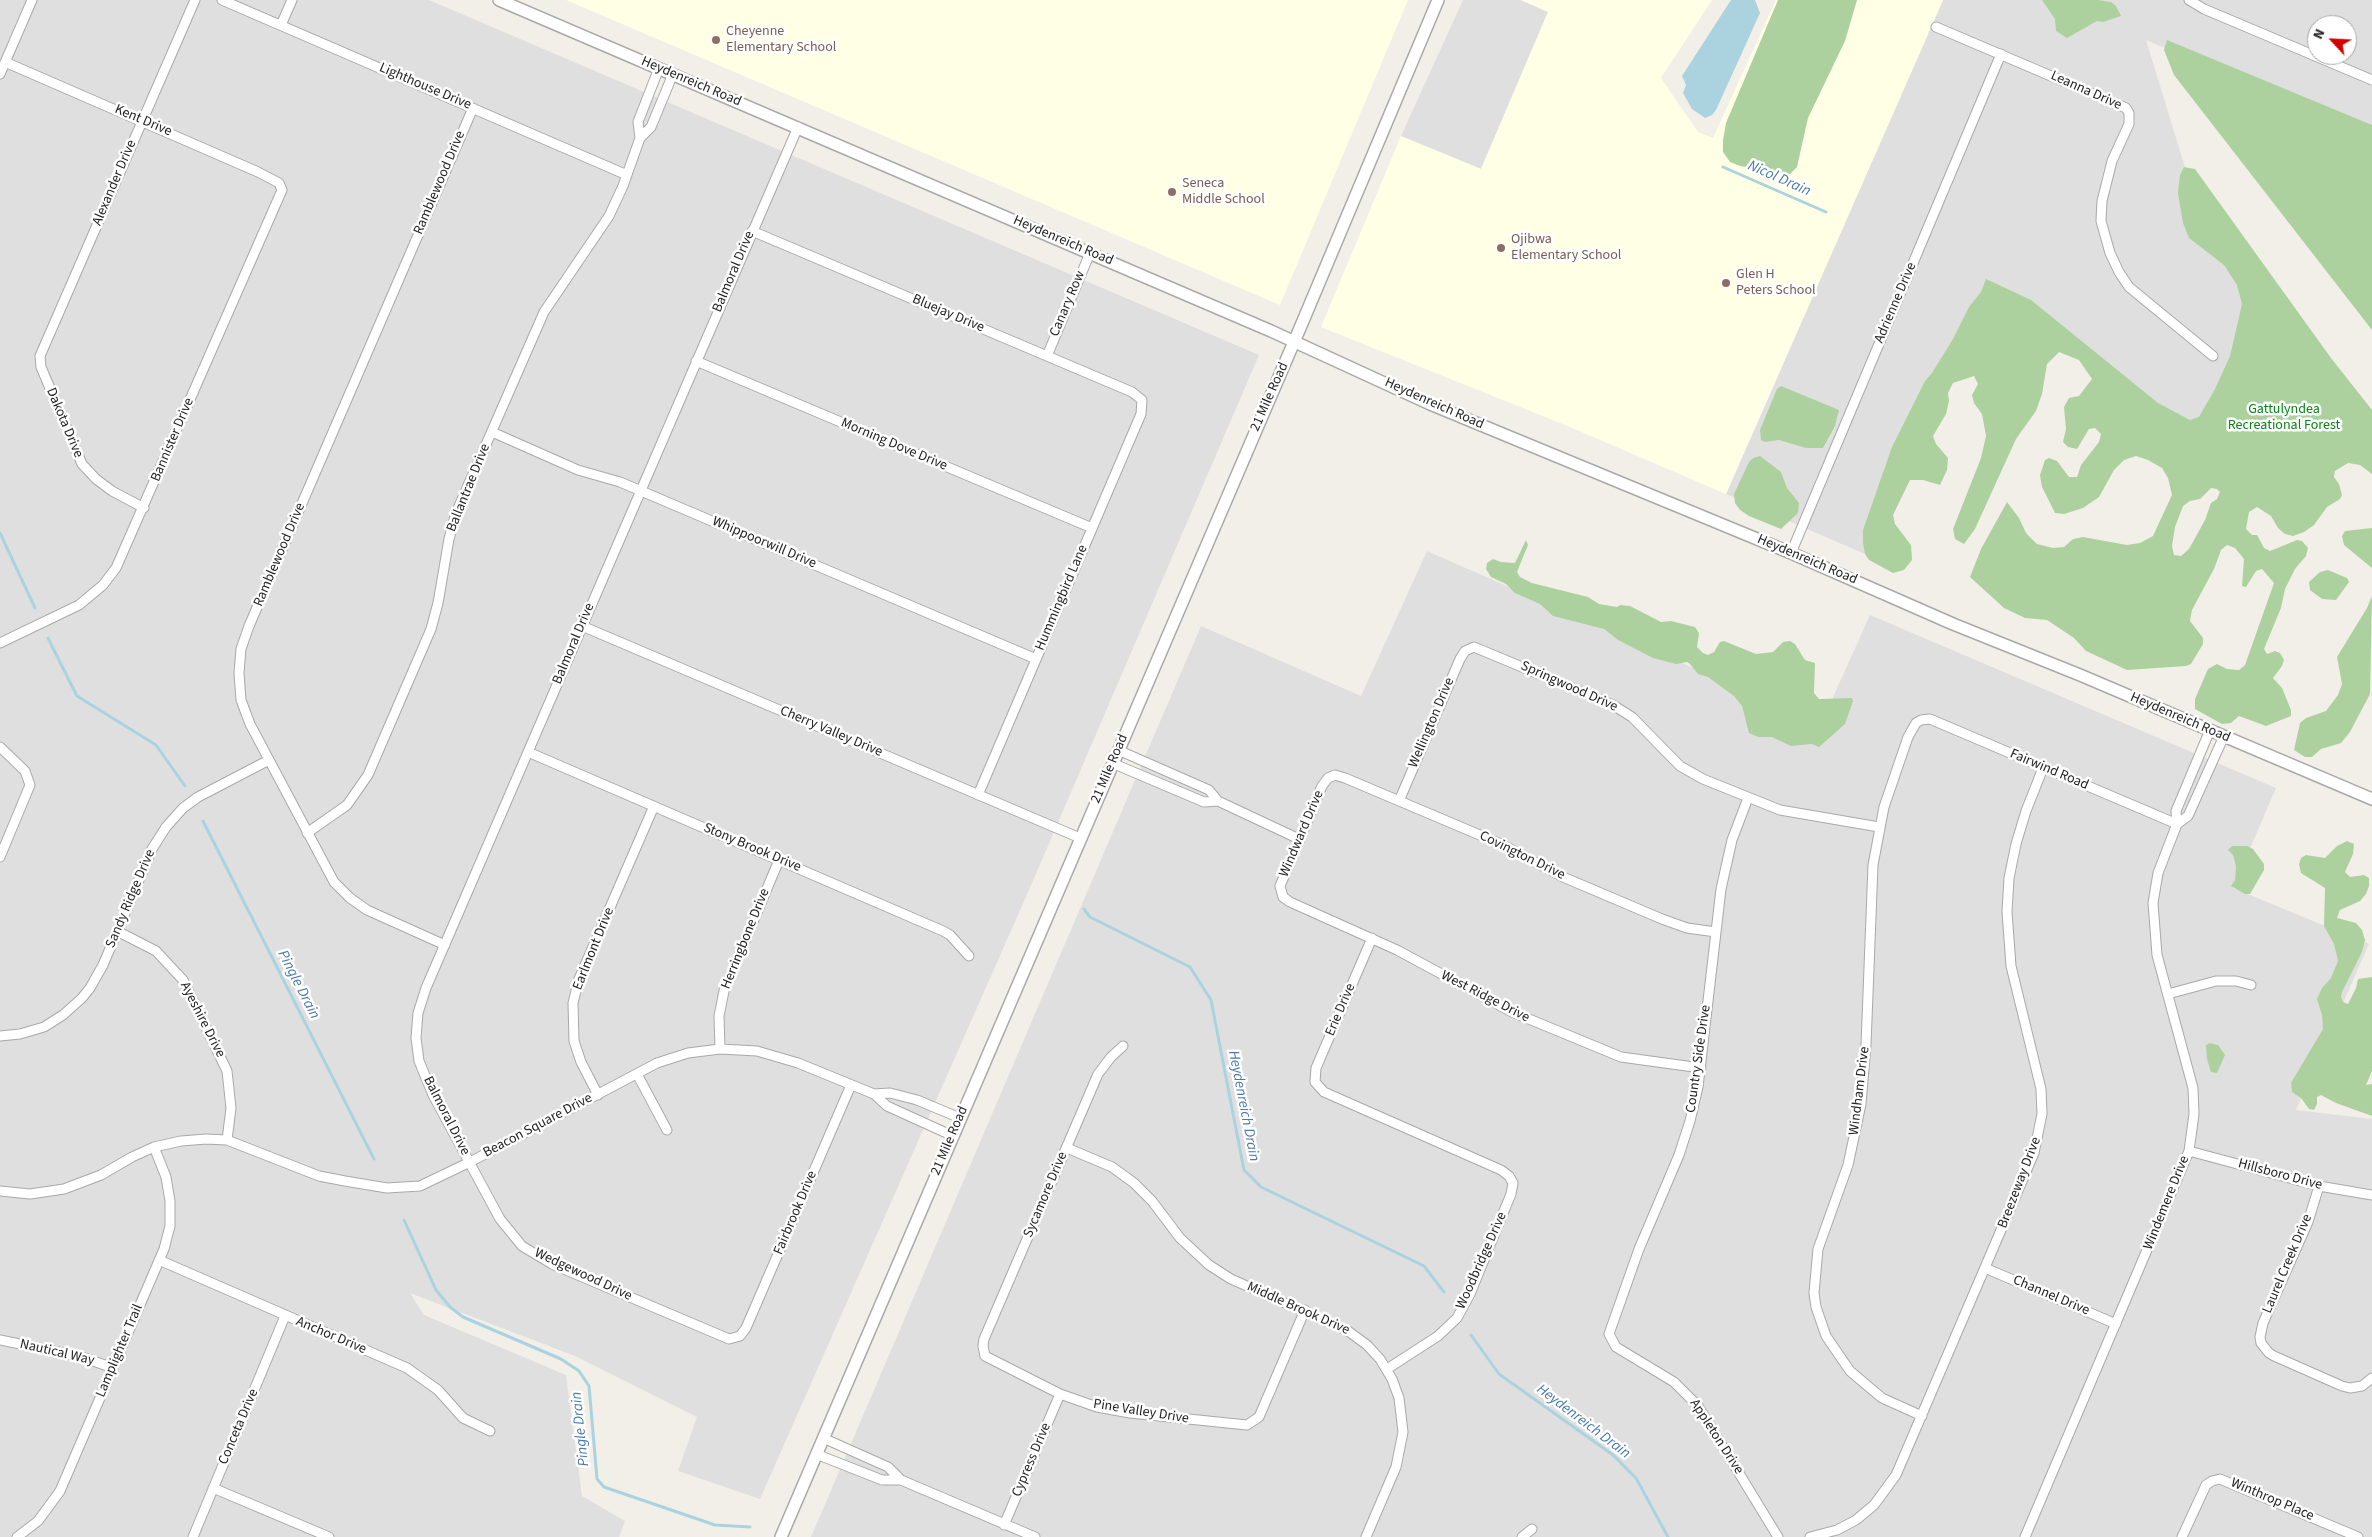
<!DOCTYPE html>
<html>
<head>
<meta charset="utf-8">
<style>
  body { margin:0 }
  #map { position:relative; width:2372px; height:1537px; overflow:hidden; background:#f2efe9; font-family:"Source Sans 3",sans-serif }
  canvas { display:block }
  .north { position:absolute; left:2307px; top:15px; width:50px; height:50px; box-sizing:border-box; background:#fff; border:1px solid #a7a7a7; border-radius:50%; rotate:295deg; font-size:14px; font-weight:700; line-height:20px; text-align:center; color:#222 }
  .north::after { content:''; display:block; margin:auto; width:18px; height:22px; background:#d40000; clip-path:polygon(50% 0,100% 100%,50% 72%,0 100%) }
</style>
</head>
<body>
<div id="map">
<canvas width="2372" height="1537"></canvas>
<div class="north">N</div>
</div>
<script>
const ctx = document.querySelector('canvas').getContext('2d');
ctx.lineJoin = 'round';
function paint(path, color) { ctx.fillStyle = color; ctx.fill(path, 'evenodd'); }
const toPath = rows => new Path2D(rows.map(r => 'M' + r).join(''));
function strokePath(path, color, width, dash) { ctx.strokeStyle = color; ctx.lineWidth = width; ctx.lineCap = dash ? 'butt' : 'round'; ctx.setLineDash(dash || []); ctx.stroke(path); }
function label(font, color, halo, rows, align = 'center') {
  ctx.font = font + ' "Source Sans 3",sans-serif'; ctx.lineWidth = 5; ctx.setLineDash([]); ctx.textBaseline = 'middle'; ctx.strokeStyle = halo; ctx.fillStyle = color; for (const [text, x, y, turn = 0] of rows) {
    ctx.save(); ctx.translate(x, y); ctx.rotate((+turn || 0) * Math.PI / 180); ctx.textAlign = isNaN(turn) ? turn : align; if (halo) ctx.strokeText(text, 0, 0); ctx.fillText(text, 0, 0); ctx.restore();
  }
}
paint(toPath([
  [0,0,429,0,1259,355,1029,890,760,1499,678,1471,697,1417,575,1356,410,1293,424,1315,566,1375,582,1496,625,1521,619,1537,0,1537],
  [1463,0,1521,0,1548,12,1481,169,1401,136],
  [1943,0,2372,0,2372,136,2146,40,2191,187,2263,312,2198,432,1987,279,1865,554,1726,494],
  [2317,25,2347,25,2347,55,2317,55],
  [1427,551,1821,724,1870,615,2276,788,2233,888,2369,944,2296,1110,2372,1119,2372,1537,811,1537,1201,626,1361,696]
]), '#e0dfdf');
paint(toPath([
  [566,0,1408,0,1280,305],
  [1521,0,1712,0,1661,78,1698,132,1713,138,1776,0,1943,0,1726,494,1570,427,1321,327,1401,136,1481,169,1548,12]
]), '#ffffe5');
paint(toPath([
  [1778,0,1857,0,1845,41,1808,118,1797,167,1790,174,1740,166,1730,162,1723,152,1723,140,1726,123],
  [2042,0,2098,0,2111,2,2116,6,2121,16,2103,22,2097,21,2067,38,2056,31,2055,19],
  [2167,40,2372,125,2372,330,2174,75,2164,50],
  [2184,167,2195,169,2331,358,2372,410,2372,474,2360,465,2348,463,2335,471,2334,477,2339,484,2342,495,2340,499,2327,507,2314,525,2304,532,2293,536,2285,534,2278,528,2271,516,2257,507,2249,512,2246,529,2252,535,2257,535,2264,548,2270,551,2297,540,2302,541,2308,548,2306,556,2295,569,2285,589,2281,608,2264,649,2267,654,2275,651,2280,653,2284,660,2282,666,2273,678,2282,688,2291,710,2291,716,2266,726,2239,716,2231,723,2222,724,2195,709,2195,699,2208,669,2217,664,2227,669,2239,670,2245,665,2274,583,2262,569,2256,571,2246,587,2242,586,2244,559,2235,548,2227,545,2221,550,2214,569,2192,610,2190,621,2203,638,2203,644,2191,664,2186,666,2127,670,2086,651,2074,638,2047,620,2025,618,2004,608,1970,577,1981,549,2007,502,2019,518,2026,533,2037,544,2053,548,2064,547,2073,539,2083,537,2127,545,2140,543,2153,536,2172,495,2168,478,2162,468,2148,460,2136,456,2124,460,2114,470,2099,497,2083,508,2064,514,2055,513,2042,487,2040,475,2045,460,2049,458,2057,461,2069,477,2077,477,2081,465,2099,442,2101,434,2095,428,2089,429,2077,449,2068,447,2063,442,2066,429,2064,407,2069,398,2079,396,2092,379,2079,360,2059,352,2047,364,2042,394,2036,411,2016,439,1975,529,1964,544,1955,539,1953,529,1981,458,1986,436,1982,414,1974,403,1972,395,1978,384,1974,376,1953,383,1948,393,1949,401,1946,414,1933,436,1936,444,1948,458,1947,470,1940,485,1923,480,1910,480,1893,515,1895,524,1911,545,1912,560,1904,570,1893,573,1869,560,1865,554,1863,543,1863,530,1892,447,1925,381,1932,373,1953,339,1969,307,1981,292,1986,279,2031,300,2158,403,2190,420,2199,417,2215,389,2230,356,2242,304,2237,285,2224,265,2189,238,2183,223,2178,193,2180,175],
  [2211,488,2217,489,2220,492,2217,499,2211,503,2205,520,2189,549,2181,556,2174,555,2172,546,2175,527,2183,506,2190,501,2200,499],
  [1781,386,1839,410,1835,426,1823,448,1806,448,1779,440,1765,442,1761,440,1760,430,1777,389],
  [1760,456,1781,472,1787,488,1799,503,1798,513,1781,529,1749,516,1740,510,1735,503,1734,494,1749,462,1753,458],
  [2372,528,2372,568,2344,545,2342,536,2345,531],
  [1526,540,1528,545,1517,572,1520,577,1532,583,1588,597,1599,604,1617,607,1620,605,1630,606,1661,622,1671,621,1695,627,1699,633,1697,647,1703,653,1708,655,1714,652,1720,642,1724,641,1756,654,1773,652,1783,642,1790,641,1795,644,1805,660,1815,663,1814,693,1819,699,1852,698,1853,701,1845,724,1819,747,1812,744,1791,746,1772,737,1758,737,1749,733,1742,706,1734,696,1708,677,1698,674,1690,664,1687,662,1676,664,1653,658,1618,640,1604,629,1553,616,1540,604,1515,593,1506,584,1491,577,1486,569,1487,563,1493,559,1501,562,1515,563],
  [2328,570,2347,578,2349,582,2336,600,2322,599,2310,590,2309,582,2320,572],
  [2372,596,2370,694,2350,732,2341,743,2321,749,2312,757,2305,757,2294,750,2300,723,2306,718,2326,711,2338,695,2342,684,2337,657,2367,608],
  [2347,841,2354,844,2353,854,2345,872,2350,877,2364,875,2369,878,2369,886,2366,894,2360,901,2340,910,2337,918,2356,923,2362,930,2365,940,2362,952,2342,992,2341,997,2343,1002,2348,1004,2356,988,2358,979,2372,977,2372,1071,2366,1085,2372,1084,2372,1116,2336,1103,2321,1095,2317,1097,2317,1104,2314,1110,2309,1109,2301,1098,2292,1092,2291,1083,2323,1029,2322,1015,2317,999,2322,988,2331,978,2338,961,2334,944,2324,926,2325,888,2301,873,2299,864,2301,858,2306,855,2325,858,2337,846],
  [2232,846,2247,846,2253,849,2264,864,2264,870,2250,894,2245,894,2231,886,2235,880,2236,866,2233,855,2228,850],
  [2210,1043,2218,1045,2225,1055,2217,1073,2211,1072,2207,1059,2206,1045]
]), '#add19e');
paint(toPath([
  [1731,0,1755,0,1760,13,1716,110,1712,115,1705,118,1692,109,1683,93,1686,85,1682,76]
]), '#aad3df');
strokePath(toPath([
  [1723,167,1826,212],
  [0,533,35,608],
  [48,638,77,696,156,745,185,786],
  [203,821,374,1159],
  [1084,909,1090,917,1190,967,1211,1000,1244,1170,1261,1187,1424,1266,1444,1292],
  [404,1220,436,1290,450,1307,463,1317,561,1359,579,1371,589,1386,597,1479,604,1487,715,1525,750,1527],
  [1471,1335,1499,1374,1613,1455,1636,1478,1668,1537]
]), '#aad3df', 3);
const minor = toPath([
  [222,0,627,175],
  [2189,0,2204,9,2372,80],
  [281,25,292,0],
  [1936,27,2126,108,2129,113,2129,124,2112,161,2102,201,2101,221,2110,253,2119,272,2129,287,2213,356],
  [0,74,32,0],
  [798,127,426,988,418,1013,416,1038,419,1061,433,1095,500,1219,522,1246,552,1264,729,1339,740,1336,746,1328,851,1085],
  [640,138,638,122,659,68],
  [752,231,1132,392,1142,400,1141,414,978,795],
  [1047,356,1090,253],
  [696,361,1092,528],
  [492,432,578,470,620,482,1036,659],
  [144,508,112,491,96,479,82,464,41,367,40,356,195,0],
  [1791,553,2001,54],
  [582,626,1080,838],
  [0,643,79,605,103,585,116,568,282,190,279,183,258,172,5,62],
  [0,747,25,771,30,785,0,857],
  [1118,750,1209,790,1218,801,1299,839],
  [528,752,943,931,950,935,969,956],
  [1112,763,1204,802,1218,801],
  [1748,798,1732,840,1721,889,1698,1087,1690,1121,1679,1155,1639,1249,1609,1334,1616,1347,1674,1382,1698,1406,1778,1537],
  [1399,801,1460,659,1465,651,1474,647,1613,705,1632,717,1680,766,1703,779,1780,810,1879,827],
  [2177,824,2188,816,2224,736],
  [307,833,347,805,368,775,431,629,438,603,449,539,456,513,544,312,609,216,623,186,640,138,651,127,673,74],
  [117,931,156,951,183,980,227,1071,231,1108,227,1140],
  [1372,938,1316,1068,1315,1082,1324,1092,1501,1170,1509,1176,1513,1183,1511,1194,1470,1294,1457,1318,1438,1336,1387,1369],
  [445,945,367,910,350,898,334,882,250,724,241,700,239,673,241,649,249,626,473,108],
  [2168,994,2216,981,2236,981,2251,985],
  [0,1036,20,1034,44,1027,63,1015,82,998,90,988,103,965,152,849,166,827,183,808,198,797,269,760],
  [1123,1046,1111,1057,1098,1074,984,1339,983,1346,985,1356,1060,1394,1097,1407,1130,1413,1247,1425,1259,1417,1305,1310],
  [720,1049,719,1016,724,991,779,860],
  [1701,1068,1621,1057,1512,1012,1397,950,1290,902,1283,897,1280,886,1322,786,1328,778,1335,775,1345,778,1501,844,1563,877,1662,919,1687,928,1716,932],
  [637,1074,667,1130],
  [874,1094,890,1093,917,1100,960,1118],
  [598,1095,581,1062,574,1041,573,1003,579,979,654,806],
  [1067,1148,1112,1167,1134,1183,1152,1201,1180,1238,1209,1265,1231,1279,1348,1331,1367,1345,1380,1359,1392,1379,1399,1398,1403,1432,1396,1467,1366,1537],
  [2189,1151,2319,1186,2372,1195],
  [2319,1186,2308,1222,2263,1323,2260,1337,2261,1343,2269,1353,2274,1356,2342,1386,2350,1388,2362,1386,2372,1378],
  [0,1191,30,1194,64,1189,101,1175,132,1157,154,1147,181,1141,206,1139,227,1140,319,1176,345,1181,387,1188,420,1186,470,1162,657,1063,688,1053,720,1049,757,1051,798,1063,874,1094,887,1106,953,1136],
  [159,1260,407,1368,438,1390,463,1418,490,1431],
  [1985,1268,2116,1324],
  [0,1340,82,1357,113,1368],
  [1922,1416,1882,1398,1850,1371,1826,1336,1816,1307,1814,1293,1818,1249,1848,1165,1861,1104,1866,1045,1873,865,1884,807,1908,737,1916,723,1921,720,1930,719,2177,824],
  [823,1438,888,1467,901,1480,1035,1537],
  [816,1454,882,1480,901,1480],
  [213,1488,329,1537],
  [1004,1525,1060,1394],
  [17,1537,38,1521,60,1491,164,1249,170,1226,170,1201,166,1177,154,1147],
  [193,1537,285,1316],
  [1522,1537,1532,1529],
  [1810,1537,1837,1530,1856,1520,1874,1505,1896,1475,2034,1153,2042,1114,2041,1089,2011,966,2007,912,2009,878,2016,844,2026,811,2043,768],
  [2025,1537,2189,1151,2194,1114,2193,1088,2157,955,2153,903,2158,873,2177,824,2176,811,2210,730],
  [2182,1537,2206,1485,2212,1481,2220,1479,2358,1537]
]);
const tertiary = toPath([
  [499,0,1271,331,1430,404,1791,553,1953,624,2080,675,2372,799],
  [781,1537,1303,321,1438,0]
]);
strokePath(minor, '#a9a9a9', 11);
strokePath(tertiary, '#a9a9a9', 14);
strokePath(minor, '#fff', 9);
strokePath(tertiary, '#fff', 11);
for (const [x, y, r, color] of [
  [716,40,5,"#8d6e63"],
  [1172,192,5,"#8d6e63"],
  [1501,248,5,"#8d6e63"],
  [1726,283,5,"#8d6e63"]
]) { const dot = new Path2D(); dot.arc(x, y, r, 0, 2 * Math.PI); ctx.fillStyle = color; ctx.fill(dot); strokePath(dot, '#fff', 2); }
label('14px', '#785e54', '#fff', [
  ["Cheyenne",726,32],
  ["Elementary School",726,48],
  ["Seneca",1182,184],
  ["Middle School",1182,200],
  ["Ojibwa",1511,240],
  ["Elementary School",1511,256],
  ["Glen H",1736,275],
  ["Peters School",1736,291]
], 'left');
label('14px', '#222', '#fff', [
  ["Heydenreich Road",691,82,23],
  ["Lighthouse Drive",425,87,23],
  ["Leanna Drive",2086,91,24],
  ["Kent Drive",143,121,23],
  ["Alexander Drive",115,183,-67],
  ["Ramblewood Drive",440,183,-67],
  ["Heydenreich Road",1063,241,23],
  ["Balmoral Drive",734,272,-67],
  ["Adrienne Drive",1896,303,-67],
  ["Canary Row",1068,304,-67],
  ["Bluejay Drive",948,314,23],
  ["21 Mile Road",1270,397,-66],
  ["Heydenreich Road",1434,404,24],
  ["Dakota Drive",64,423,67],
  ["Bannister Drive",173,440,-67],
  ["Morning Dove Drive",894,445,23],
  ["Ballantrae Drive",469,488,-68],
  ["Whippoorwill Drive",764,543,23],
  ["Ramblewood Drive",280,555,-67],
  ["Heydenreich Road",1807,560,23],
  ["Hummingbird Lane",1062,598,-67],
  ["Balmoral Drive",574,644,-67],
  ["Springwood Drive",1569,687,24],
  ["Heydenreich Road",2180,718,23],
  ["Wellington Drive",1432,723,-67],
  ["Cherry Valley Drive",831,732,23],
  ["21 Mile Road",1110,769,-67],
  ["Fairwind Road",2049,770,23],
  ["Windward Drive",1302,834,-67],
  ["Stony Brook Drive",752,848,23],
  ["Covington Drive",1522,856,26],
  ["Sandy Ridge Drive",131,899,-67],
  ["Herringbone Drive",746,939,-68],
  ["Earlmont Drive",594,949,-68],
  ["West Ridge Drive",1485,997,27],
  ["Erie Drive",1341,1010,-67],
  ["Ayeshire Drive",202,1020,63],
  ["Country Side Drive",1699,1059,-82],
  ["Windham Drive",1860,1091,-83],
  ["Balmoral Drive",446,1116,63],
  ["Beacon Square Drive",538,1126,-28],
  ["21 Mile Road",950,1141,-67],
  ["Hillsboro Drive",2280,1175,15],
  ["Breezeway Drive",2020,1183,-69],
  ["Sycamore Drive",1046,1195,-67],
  ["Windemere Drive",2167,1203,-68],
  ["Fairbrook Drive",796,1213,-67],
  ["Woodbridge Drive",1482,1261,-66],
  ["Laurel Creek Drive",2288,1264,-67],
  ["Wedgewood Drive",583,1275,25],
  ["Channel Drive",2051,1296,23],
  ["Middle Brook Drive",1298,1309,24],
  ["Anchor Drive",331,1336,23],
  ["Lamplighter Trail",120,1351,-67],
  ["Nautical Way",57,1353,13],
  ["Pine Valley Drive",1141,1412,9],
  ["Conceta Drive",239,1427,-67],
  ["Appleton Drive",1716,1437,57],
  ["Cypress Drive",1032,1460,-67],
  ["Winthrop Place",2272,1500,23]
]);
label('14px', '#0c8416', '#fff', [
  ["Gattulyndea",2284,410],
  ["Recreational Forest",2284,426]
]);
label('italic 15px', '#4a7aab', '#fff', [
  ["Nicol Drain",1779,179,24],
  ["Pingle Drain",298,985,63],
  ["Heydenreich Drain",1243,1106,79],
  ["Heydenreich Drain",1583,1422,37],
  ["Pingle Drain",581,1429,-96]
]);
</script>
</body>
</html>
